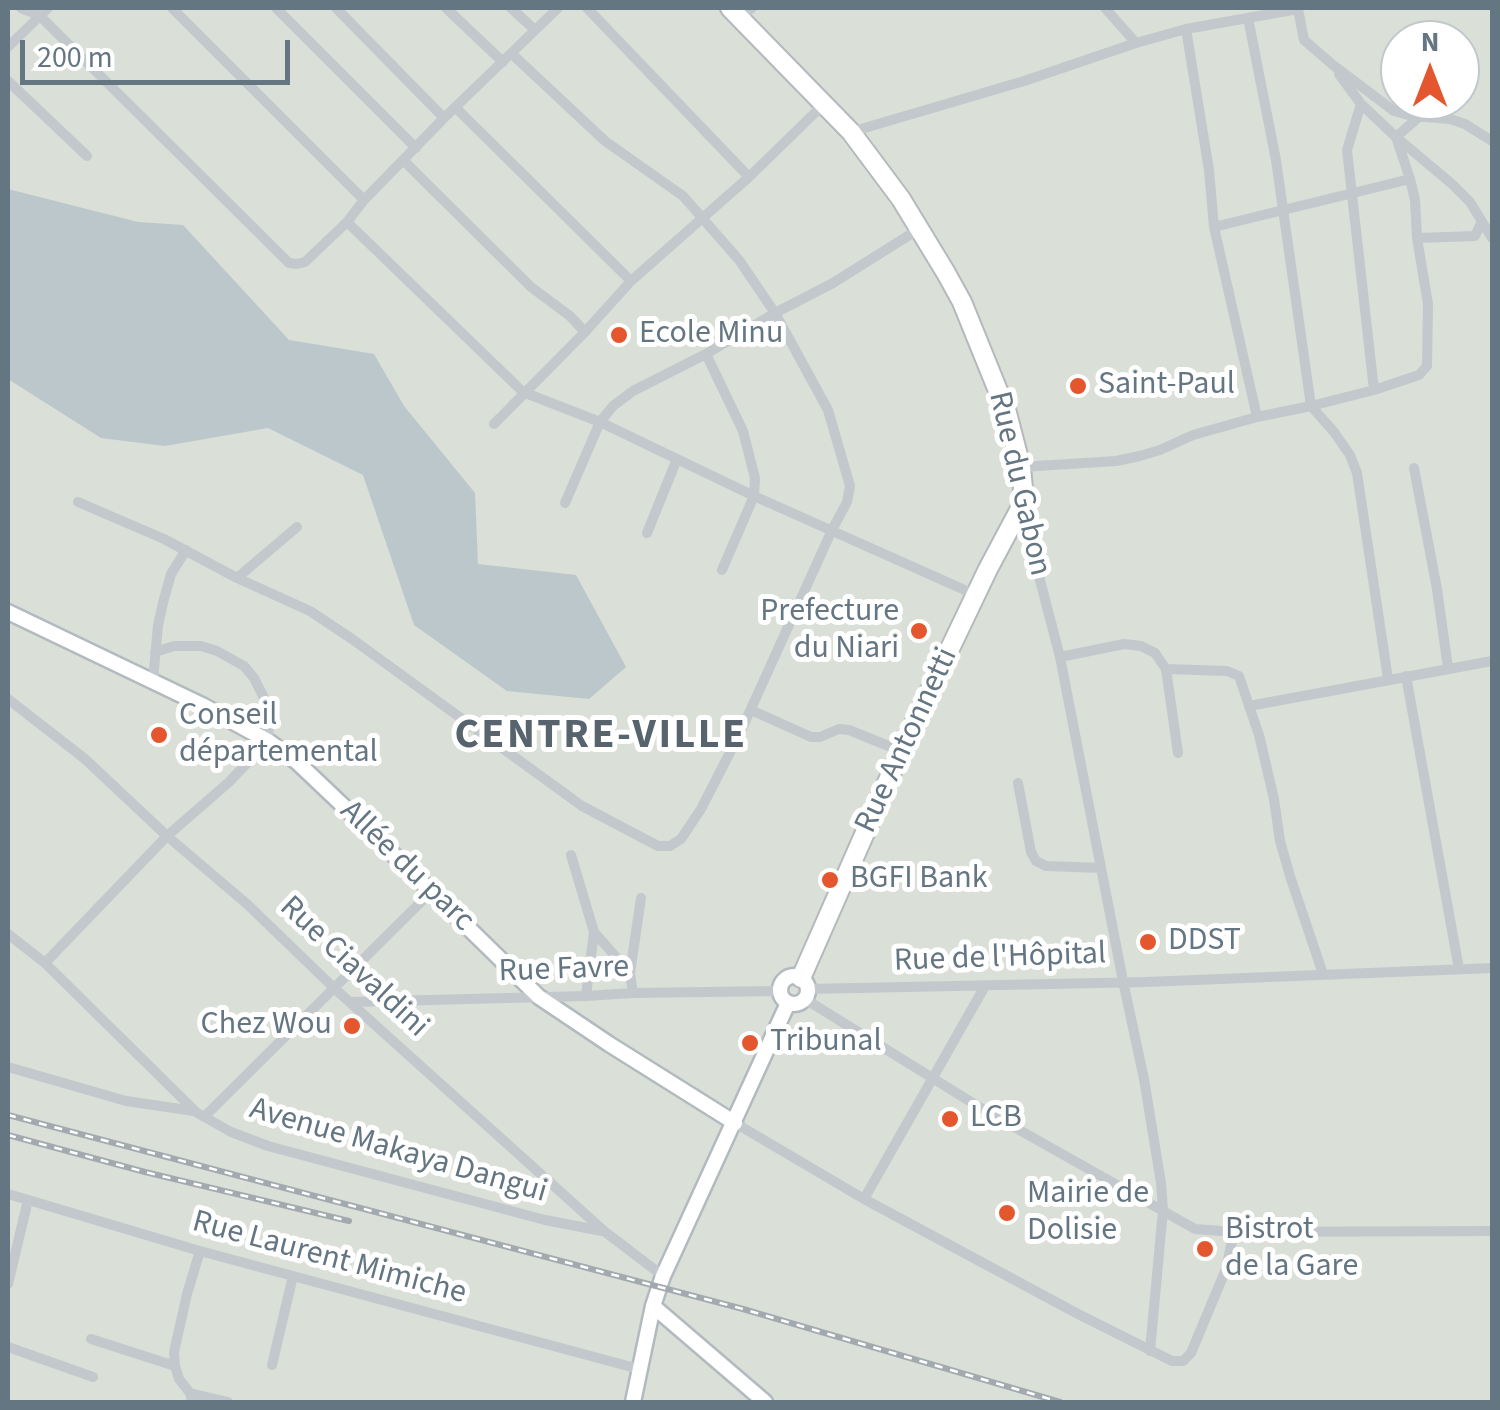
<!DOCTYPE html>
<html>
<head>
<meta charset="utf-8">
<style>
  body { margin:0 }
  #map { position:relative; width:1500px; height:1410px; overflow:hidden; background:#fafaf8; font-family:"Source Sans 3",sans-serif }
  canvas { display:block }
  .frame { position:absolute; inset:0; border:10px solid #657683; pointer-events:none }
  .north { position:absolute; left:1380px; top:20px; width:100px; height:100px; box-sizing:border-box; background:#fff; border:2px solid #c1c8cd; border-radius:50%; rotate:0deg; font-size:28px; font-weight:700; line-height:40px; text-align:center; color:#657683 }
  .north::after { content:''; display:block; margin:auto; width:35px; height:45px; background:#e4572e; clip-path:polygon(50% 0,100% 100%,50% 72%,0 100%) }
  .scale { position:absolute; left:20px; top:40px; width:270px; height:45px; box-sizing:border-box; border:5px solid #657683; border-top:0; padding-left:12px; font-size:30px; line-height:35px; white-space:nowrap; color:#657683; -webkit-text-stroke:8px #fff; paint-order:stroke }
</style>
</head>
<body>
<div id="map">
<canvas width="1500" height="1410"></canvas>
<div class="frame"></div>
<div class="north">N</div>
<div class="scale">200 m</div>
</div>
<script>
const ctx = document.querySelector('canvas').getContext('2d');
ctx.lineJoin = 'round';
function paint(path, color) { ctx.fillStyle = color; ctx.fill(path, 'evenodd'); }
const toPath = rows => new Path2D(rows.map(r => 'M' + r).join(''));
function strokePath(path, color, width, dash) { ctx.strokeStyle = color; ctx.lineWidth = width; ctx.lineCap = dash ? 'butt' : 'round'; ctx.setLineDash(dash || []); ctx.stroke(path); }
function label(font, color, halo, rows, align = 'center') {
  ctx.font = font + ' "Source Sans 3",sans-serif'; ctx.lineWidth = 10; ctx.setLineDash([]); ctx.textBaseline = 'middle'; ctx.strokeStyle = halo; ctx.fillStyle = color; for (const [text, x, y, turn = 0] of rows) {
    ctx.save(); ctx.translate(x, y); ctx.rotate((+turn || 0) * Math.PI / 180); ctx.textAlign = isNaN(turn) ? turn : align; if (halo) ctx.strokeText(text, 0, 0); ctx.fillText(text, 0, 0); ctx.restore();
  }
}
paint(toPath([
  [8,8,1492,8,1492,1402,8,1402],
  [1400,40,1460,40,1460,100,1400,100]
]), '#dadfd7');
paint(toPath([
  [8,189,138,222,183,225,289,340,374,354,404,406,475,493,478,564,576,575,626,667,589,699,507,691,414,625,363,475,268,428,165,446,101,438,8,379]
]), '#bbc7cb');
const secondary = toPath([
  [8,612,202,705,268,741,297,762,356,818,539,997,609,1044,735,1123],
  '780 990a14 14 0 1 1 28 0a14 14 0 1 1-28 0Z',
  [653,1306,765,1402],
  [633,1402,653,1306,663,1276,788,1003]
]);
const highway = toPath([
  [730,8,851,132,901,199,946,273,962,302,1007,413,1021,467,1023,488,1021,507,988,569,901,751,801,978]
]);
strokePath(secondary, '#b3babf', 19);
strokePath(highway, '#b4b9bd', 22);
strokePath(toPath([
  [21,8,39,15,289,263,297,264,305,262,347,222,364,200,444,118,558,8],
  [172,8,364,200],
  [276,8,416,148],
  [336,8,444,118],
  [446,8,503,62],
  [511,8,535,30],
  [587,8,749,177],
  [1105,8,1136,43,1186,29,1298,9,1304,40,1333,65,1394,111,1412,116,1450,119,1465,124,1492,141],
  [740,18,752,8],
  [1248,18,1276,160,1311,406,1334,432,1350,455,1357,473,1388,679],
  [1186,29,1209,170,1214,227,1257,417],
  [8,47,48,8],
  [512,54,605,141,683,196,739,260,775,313,706,354,633,391,613,406,600,422,565,503],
  [1339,74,1361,104,1396,137,1452,184,1470,202,1492,238],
  [8,81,87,156],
  [1361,104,1347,150,1374,390],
  [455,107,631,281],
  [851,132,1024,81,1136,43],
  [404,161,531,287,570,316,585,332],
  [347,222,523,392,600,422,754,496,976,595],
  [1214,227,1410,179,1396,137,1420,116],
  [1417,238,1475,236,1481,223],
  [706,354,743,431,755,478,754,496,722,570],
  [494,424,585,332,631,281,749,177,824,104],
  [1021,467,1116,461,1140,456,1160,450,1193,435,1257,417,1311,406,1374,390,1419,375,1427,366,1428,304,1417,238,1415,200,1410,179],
  [1414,468,1437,589,1448,668],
  [78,502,164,539,237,578,310,611,352,639,582,806,658,846,670,846,681,839,701,809,740,733,832,530,847,502,850,486,828,410,775,313,833,283,919,229],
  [1021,507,1060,657,1123,981,1144,1079,1161,1183,1163,1210,1150,1351],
  [647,533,677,459],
  [237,578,297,527],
  [1060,657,1124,644,1141,646,1155,653,1166,669,1227,671,1239,676,1259,735,1274,799,1280,841,1290,876,1323,974],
  [1166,669,1178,753],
  [1406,676,1459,969],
  [153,681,158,625,164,599,171,574,186,550],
  [8,699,85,759,167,836,247,904,334,988,604,1231,663,1276],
  [1249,706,1492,661],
  [751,710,811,737,820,737,839,729,849,730,901,751],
  [1018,783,1031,852,1036,861,1046,866,1101,868],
  [571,855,594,932,586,996],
  [594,932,630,973,633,993],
  [8,934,45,963,194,1110],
  [45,963,167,836,229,782,268,741,269,716,265,700,254,678,244,666,217,651,201,646,174,646,155,652],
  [630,973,641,898],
  [808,989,1146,982,1492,968],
  [805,999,984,1110,1195,1229,1234,1232,1492,1231],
  [352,1002,586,996,633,993,779,991],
  [8,1067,126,1101,194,1111,231,1132,268,1146,545,1220,602,1231],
  [204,1117,432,891],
  [735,1123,864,1199,1078,1314,1172,1361,1183,1361,1191,1353,1226,1269,1234,1232],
  [8,1194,200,1251,639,1369],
  [864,1199,985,986],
  [8,1284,28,1200],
  [91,1339,175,1366],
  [8,1347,93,1377],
  [272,1365,293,1276],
  [190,1393,228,1402],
  [192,1402,190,1393,179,1379,175,1366,174,1352,187,1294,200,1251]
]), '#c3c8cc', 10);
strokePath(secondary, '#fff', 14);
strokePath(highway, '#fff', 18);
const rail = toPath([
  [8,1115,743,1309,1060,1402],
  [8,1135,145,1172,349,1221]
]);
strokePath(rail, '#a2aab0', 6);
strokePath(rail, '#fff', 2.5, [8]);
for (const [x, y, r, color] of [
  [619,335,10,"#e4572e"],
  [1078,386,10,"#e4572e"],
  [919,631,10,"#e4572e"],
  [159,735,10,"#e4572e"],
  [830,880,10,"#e4572e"],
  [1148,942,10,"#e4572e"],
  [352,1026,10,"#e4572e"],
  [750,1043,10,"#e4572e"],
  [950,1119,10,"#e4572e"],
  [1007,1213,10,"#e4572e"],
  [1205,1249,10,"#e4572e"]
]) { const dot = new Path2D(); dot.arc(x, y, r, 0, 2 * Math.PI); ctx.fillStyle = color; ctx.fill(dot); strokePath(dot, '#fff', 4); }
label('32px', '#657683', '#fff', [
  ["Ecole Minu",639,335],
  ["Saint-Paul",1098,386],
  ["Prefecture",899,613,"right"],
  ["du Niari",899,650,"right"],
  ["Conseil",179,717],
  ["départemental",179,754],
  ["BGFI Bank",850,880],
  ["DDST",1168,942],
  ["Chez Wou",332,1026,"right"],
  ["Tribunal",770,1043],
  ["LCB",970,1119],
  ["Mairie de",1027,1195],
  ["Dolisie",1027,1232],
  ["Bistrot",1225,1231],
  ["de la Gare",1225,1268]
], 'left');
label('32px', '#657683', '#fff', [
  ["Rue du Gabon",1018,484,77],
  ["Rue Antonnetti",908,741,-65],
  ["Allée du parc",406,867,44],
  ["Rue de l'Hôpital",1000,959,-2],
  ["Rue Ciavaldini",353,968,43],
  ["Rue Favre",564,971,-2],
  ["Avenue Makaya Dangui",398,1152,16],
  ["Rue Laurent Mimiche",329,1259,15]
]);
ctx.letterSpacing = '2.5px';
label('bold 42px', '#57646e', '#fff', [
  ["CENTRE-VILLE",601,738]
]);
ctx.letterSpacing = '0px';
</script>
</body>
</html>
